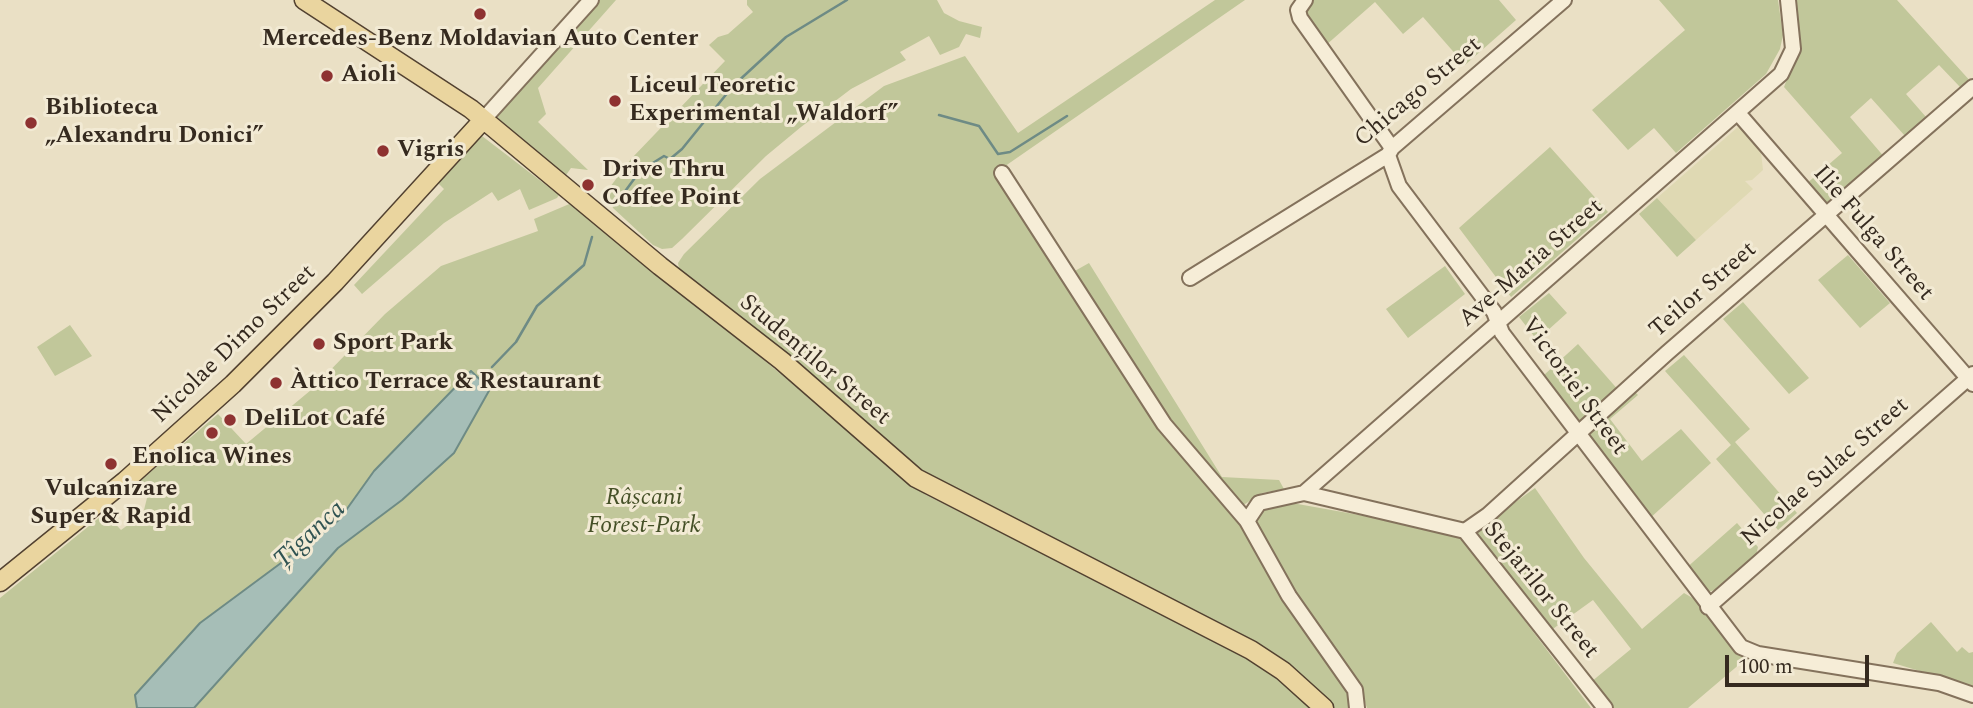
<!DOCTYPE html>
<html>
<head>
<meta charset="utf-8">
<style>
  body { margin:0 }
  #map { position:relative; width:1973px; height:708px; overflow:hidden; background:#eae0c5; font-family:Spectral,serif }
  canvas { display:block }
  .scale { position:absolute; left:1725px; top:655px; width:144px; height:32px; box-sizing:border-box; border:4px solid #352a1f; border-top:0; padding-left:9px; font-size:21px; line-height:24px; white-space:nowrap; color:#352a1f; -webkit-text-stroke:5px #f2ead4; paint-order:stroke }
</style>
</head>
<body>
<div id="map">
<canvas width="1973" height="708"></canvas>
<div class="scale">100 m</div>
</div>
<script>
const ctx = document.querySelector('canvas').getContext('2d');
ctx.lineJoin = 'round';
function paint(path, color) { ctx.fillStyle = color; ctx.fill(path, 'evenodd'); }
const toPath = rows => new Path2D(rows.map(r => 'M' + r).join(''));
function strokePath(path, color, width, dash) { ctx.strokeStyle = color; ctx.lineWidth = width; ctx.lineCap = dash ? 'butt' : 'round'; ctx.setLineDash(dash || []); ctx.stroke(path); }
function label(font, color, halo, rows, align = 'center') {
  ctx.font = font + ' Spectral,serif'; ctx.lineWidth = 6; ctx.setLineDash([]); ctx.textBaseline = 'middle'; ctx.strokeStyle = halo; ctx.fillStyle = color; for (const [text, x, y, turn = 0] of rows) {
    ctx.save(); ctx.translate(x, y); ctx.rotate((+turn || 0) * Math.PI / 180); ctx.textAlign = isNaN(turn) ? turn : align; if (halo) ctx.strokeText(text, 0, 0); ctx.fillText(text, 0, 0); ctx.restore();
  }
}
paint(toPath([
  [1739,126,1761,152,1763,170,1752,180,1745,181,1753,189,1696,240,1657,198]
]), '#dfd9b3');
paint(toPath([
  [600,0,616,0,538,88,546,114,538,122,588,170,571,168,564,178,497,117],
  [747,0,937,0,944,13,959,21,982,27,980,38,966,34,959,47,940,55,929,36,900,52,906,60,851,89,801,127,766,156,682,239,672,248,662,249,653,245,613,208,607,191,631,159,725,61,709,45,718,37,728,34,753,12,747,5],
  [1215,0,1245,0,998,171,1244,527,1348,689,1351,708,1333,708,1289,663,1250,639,916,468,679,269,678,263,684,254,760,179,884,86,965,56,1018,133],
  [1311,0,1499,0,1516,20,1465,65,1423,17,1403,34,1375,2,1325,46,1303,10],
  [1659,0,1778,0,1783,35,1780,49,1766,74,1676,153,1654,128,1628,150,1592,110,1685,30],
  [1793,0,1897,0,1972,83,1960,87,1939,65,1906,94,1926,117,1905,136,1871,98,1850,117,1886,159,1829,205,1821,203,1805,185,1842,153,1784,87,1791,69],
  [482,136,559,195,557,198,529,210,520,189,498,201,492,192,444,223,362,294,354,285,444,189,437,182],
  [1550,147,1608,212,1511,297,1459,228],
  [1657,198,1696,240,1677,257,1639,214],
  [574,202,926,495,1246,655,1276,674,1312,708,194,708,338,548,402,500,374,471,339,520,200,623,135,695,137,708,0,708,0,598,105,513,121,530,143,514,150,486,140,481,218,414,246,444,311,390,385,314,441,266,538,231,534,219],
  [1848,255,1890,303,1860,328,1818,280],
  [1089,263,1222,477,1279,480,1284,489,1262,493,1245,504,1238,504,1153,402,1073,272],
  [1445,266,1465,294,1408,338,1386,309],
  [1549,293,1567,313,1537,340,1519,317],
  [1743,302,1809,378,1789,394,1723,319],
  [70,325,92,356,55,376,37,347],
  [1578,344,1620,392,1582,424,1576,421,1544,375],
  [1684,355,1750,429,1735,442,1797,513,1778,530,1716,459,1731,445,1665,371],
  [1634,391,1638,395,1610,419,1642,461,1681,429,1711,463,1649,519,1588,435],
  [1535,488,1584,558,1642,629,1684,593,1696,600,1748,657,1688,708,1611,708,1591,682,1631,649,1593,600,1550,631,1477,538,1478,529],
  [1292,503,1449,531,1464,541,1591,708,1367,708,1361,691,1284,577,1260,534,1256,520,1263,510,1273,504],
  [1737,523,1758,547,1755,559,1721,588,1708,592,1684,570],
  [1931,622,1957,652,1962,647,1969,653,1973,652,1973,687,1893,663,1897,653]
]), '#c1c79a');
const water = toPath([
  [471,371,490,389,454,453,402,500,338,548,194,708,137,708,135,695,200,623,339,520,374,471,471,371]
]);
paint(water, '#a6beb7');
strokePath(water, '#6e8b85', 2);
strokePath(toPath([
  [939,115,979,126,998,154,1010,152,1067,116],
  [615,205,640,171,664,156,670,159,682,149,733,86,786,37,847,0],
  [492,367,516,342,537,306,584,265,592,237]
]), '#6e8b85', 2.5);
const minor = toPath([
  [1305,0,1298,10,1300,18,1392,148],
  [1738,113,1973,384],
  [483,120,591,0],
  [1388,155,1399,186,1494,312,1502,333,1741,647,1758,654,1939,683,1973,695],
  [1002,173,1164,424,1247,521,1289,596,1355,690,1357,708],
  [1190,278,1388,155,1392,148,1564,0],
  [1304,493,1465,531,1605,708],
  [1247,521,1259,503,1304,493,1781,74,1793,49,1788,0],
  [1465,531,1488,515,1667,353,1973,87],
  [1708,607,1973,374]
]);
const major = toPath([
  [304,0,471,109,660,266,782,361,916,478,1251,650,1283,671,1324,708],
  [0,582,125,481,233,384,335,282,483,120]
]);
strokePath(minor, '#84725c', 18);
strokePath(major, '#524130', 21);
strokePath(minor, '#f6edd7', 14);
strokePath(major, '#ead59f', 18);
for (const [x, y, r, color] of [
  [480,14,7,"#8e3231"],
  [327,76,7,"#8e3231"],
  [615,101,7,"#8e3231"],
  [31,123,7,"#8e3231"],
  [383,151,7,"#8e3231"],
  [588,185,7,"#8e3231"],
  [319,344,7,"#8e3231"],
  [276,383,7,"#8e3231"],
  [230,420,7,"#8e3231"],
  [212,433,7,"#8e3231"],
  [111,464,7,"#8e3231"]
]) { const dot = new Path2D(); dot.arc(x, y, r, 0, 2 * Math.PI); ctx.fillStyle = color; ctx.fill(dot); strokePath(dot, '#f2ead4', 2.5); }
label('bold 24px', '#352a1f', '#f2ead4', [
  ["Mercedes-Benz Moldavian Auto Center",480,40,"center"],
  ["Aioli",341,76],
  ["Liceul Teoretic",629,87],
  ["Experimental „Waldorf”",629,115],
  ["Biblioteca",45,109],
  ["„Alexandru Donici”",45,137],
  ["Vigris",397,151],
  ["Drive Thru",602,171],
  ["Coffee Point",602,199],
  ["Sport Park",333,344],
  ["Àttico Terrace & Restaurant",290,383],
  ["DeliLot Café",244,420],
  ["Enolica Wines",212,458,"center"],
  ["Vulcanizare",111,490,"center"],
  ["Super & Rapid",111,518,"center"]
], 'left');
label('24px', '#352a1f', '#f2ead4', [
  ["Chicago Street",1419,93,-40],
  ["Ilie Fulga Street",1872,234,49],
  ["Ave-Maria Street",1532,264,-41],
  ["Teilor Street",1704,291,-41],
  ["Nicolae Dimo Street",235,345,-44],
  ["Studenților Street",814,361,40],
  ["Victoriei Street",1573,387,54],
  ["Nicolae Sulac Street",1826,473,-41],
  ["Stejarilor Street",1540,591,51]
]);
label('italic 24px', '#455027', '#f2ead4', [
  ["Râșcani",644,499],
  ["Forest-Park",644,527]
]);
label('italic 26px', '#305352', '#f2ead4', [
  ["Țîganca",311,536,-43]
]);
</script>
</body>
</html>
